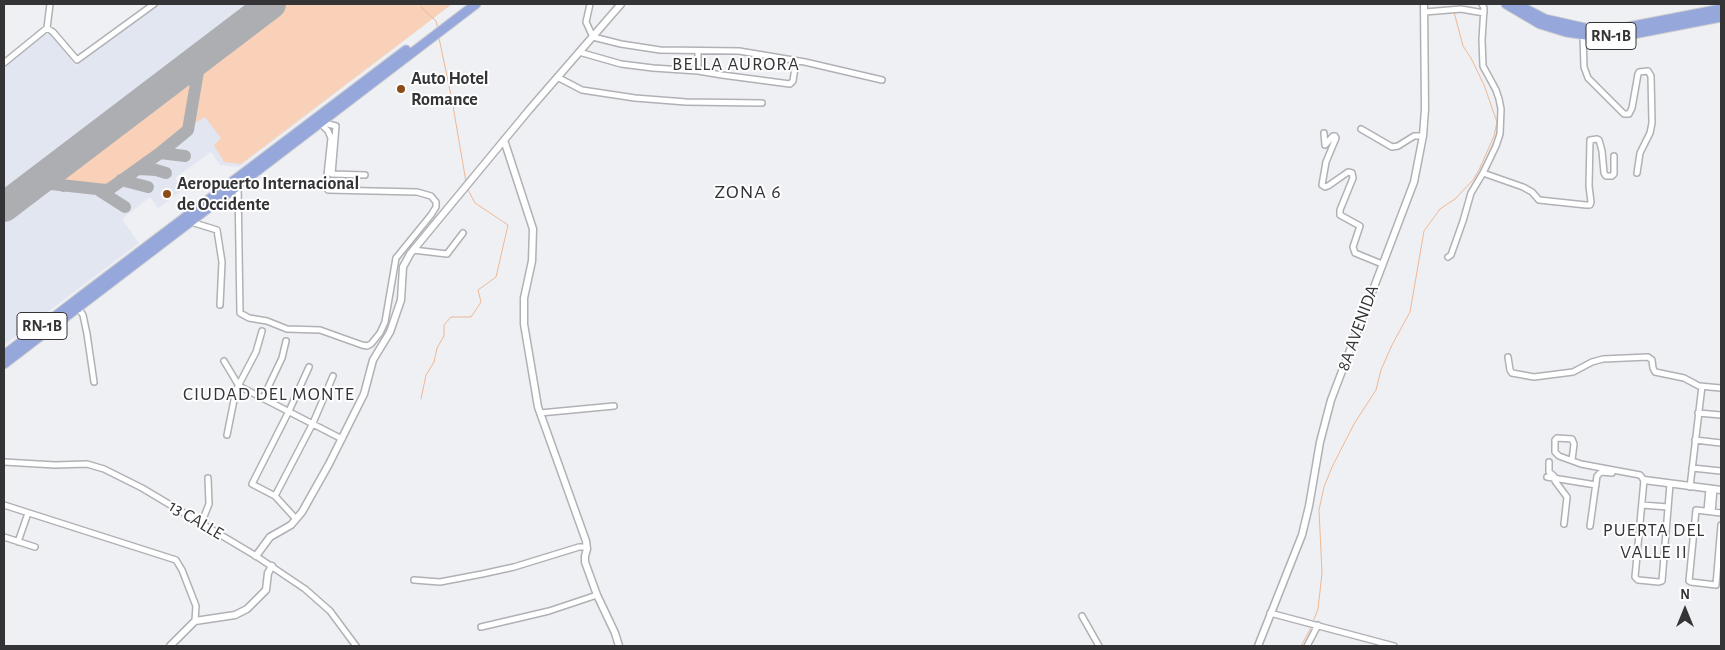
<!DOCTYPE html>
<html>
<head>
<meta charset="utf-8">
<style>
  body { margin:0 }
  #map { position:relative; width:1725px; height:650px; overflow:hidden; background:#eff0f4; font-family:"Alegreya Sans",sans-serif }
  canvas { display:block }
  .frame { position:absolute; inset:0; border:5px solid #343436; pointer-events:none }
  .north { position:absolute; left:1660px; top:585px; width:50px; height:50px; -webkit-text-stroke:4px #fefeff; paint-order:stroke; rotate:0deg; font-size:14px; font-weight:700; line-height:20px; text-align:center; color:#343436 }
  .north::after { content:''; display:block; margin:auto; width:18px; height:22px; background:#343436; clip-path:polygon(50% 0,100% 100%,50% 72%,0 100%) }
</style>
</head>
<body>
<div id="map">
<canvas width="1725" height="650"></canvas>
<div class="frame"></div>
<div class="north">N</div>
</div>
<script>
const ctx = document.querySelector('canvas').getContext('2d');
ctx.lineJoin = 'round';
function paint(path, color) { ctx.fillStyle = color; ctx.fill(path, 'evenodd'); }
const toPath = rows => new Path2D(rows.map(r => 'M' + r).join(''));
function strokePath(path, color, width, dash) { ctx.strokeStyle = color; ctx.lineWidth = width; ctx.lineCap = dash ? 'butt' : 'round'; ctx.setLineDash(dash || []); ctx.stroke(path); }
function label(font, color, halo, rows, align = 'center') {
  ctx.font = font + ' "Alegreya Sans",sans-serif'; ctx.lineWidth = 4; ctx.setLineDash([]); ctx.textBaseline = 'middle'; ctx.strokeStyle = halo; ctx.fillStyle = color; for (const [text, x, y, turn = 0] of rows) {
    ctx.save(); ctx.translate(x, y); ctx.rotate((+turn || 0) * Math.PI / 180); ctx.textAlign = isNaN(turn) ? turn : align; if (halo) ctx.strokeText(text, 0, 0); ctx.fillText(text, 0, 0); ctx.restore();
  }
}
paint(toPath([
  [157,4,452,4,239,167,220,165,211,152,175,178,183,190,158,208,150,197,122,219,139,243,4,345,4,64,43,35,48,34,53,35,76,66]
]), '#e2e6f1');
paint(toPath([
  [283,4,452,4,241,164,224,162,214,145,221,138,205,117,195,123,203,66],
  [184,81,188,83,190,88,186,119,184,126,179,132,111,183,98,185,68,181,64,179,62,174,64,170,180,82]
]), '#f8d1b8');
strokePath(toPath([
  [421,7,436,21,438,29],
  [439,38,452,100,466,182],
  [421,399,426,375,434,362,437,348,444,336,444,325,451,317,471,317,481,302,478,290,496,277,508,225,475,203,467,188],
  [1313,622,1318,609,1322,573,1319,510,1324,487,1332,467,1354,424,1376,390,1381,370,1392,345,1410,312,1424,231,1440,209,1455,199,1473,180,1479,170,1494,136,1497,122,1484,85,1471,58,1463,46,1454,12],
  [1301,646,1312,626]
]), '#edb894', 1);
strokePath(toPath([
  [174,78,181,74,188,74,193,77,195,84],
  [160,153,185,156],
  [62,163,58,169,56,178,57,183,63,186],
  [139,169,156,170,166,173],
  [121,180,148,187],
  [30,188,42,183,106,190,111,188,160,153,188,130,199,66,206,55,216,46],
  [100,191,125,207]
]), '#adaeb1', 12);
strokePath(toPath([
  [4,207,271,4]
]), '#adaeb1', 30);
const minor = toPath([
  [590,4,586,22,593,37,621,44,660,50,739,51,805,62,882,80],
  [1425,12,1461,9,1484,13],
  [47,28,53,32,77,60,154,4],
  [1583,36,1584,67,1588,78,1624,114,1629,114,1632,108,1638,74,1639,72,1648,71,1651,76,1652,123,1650,133,1640,153,1637,173],
  [579,52,621,64,653,68,698,71,722,75,790,84,793,81,796,61],
  [4,63,47,28,50,4],
  [698,71,698,51],
  [557,77,582,90,635,98,686,102,762,103],
  [325,120,328,124,336,126,332,174,365,175],
  [1361,129,1392,147,1398,146,1414,136,1423,136],
  [1324,133,1325,145,1333,136,1335,136,1336,138,1326,162,1322,185,1325,187,1328,186,1348,172,1352,173,1353,178,1340,210,1340,215,1360,226,1353,247,1355,253,1382,264],
  [1483,173,1523,187,1532,192,1539,200,1586,205,1590,205,1591,202,1589,186,1590,140,1597,139,1599,140,1602,151,1604,173,1606,176,1612,176,1614,174,1614,156],
  [238,185,240,313,249,318,267,321,287,329,320,330,362,345,367,346,371,344,380,333,385,322,396,258,431,215,436,207,436,202,431,196,417,192,328,190,326,185,331,138,328,131,320,123],
  [191,222,217,230,222,262,220,305],
  [413,250,447,254,463,233],
  [1448,257,1451,255,1463,221,1471,193,1483,173,1496,146,1500,134,1501,109,1499,99,1496,90,1483,66,1482,40,1484,8,1482,4],
  [78,308,83,315,87,334,94,382],
  [1508,357,1510,370,1512,373,1534,377,1573,372,1592,362,1603,359,1648,357,1652,360,1653,368,1655,372,1684,378,1699,386,1721,388],
  [224,361,239,386,342,439],
  [263,398,282,358,286,341],
  [540,413,614,406],
  [1698,413,1721,415],
  [227,435,236,390,256,352,262,331],
  [1695,440,1721,443],
  [1572,460,1574,444,1572,439,1557,438,1555,440,1555,452,1559,456,1581,464,1640,475,1644,480],
  [4,462,55,465,87,464,104,469,142,488,256,556,305,589,330,611,356,646],
  [1549,462,1549,472,1554,476,1555,481,1567,497,1564,524],
  [1692,468,1721,471],
  [1547,477,1596,485],
  [1644,480,1635,577,1638,580,1659,582,1662,581,1670,484],
  [1690,487,1702,386],
  [275,496,313,423,333,376],
  [4,505,176,560,182,570,196,606,195,621],
  [1642,505,1668,507],
  [1707,511,1709,489],
  [1712,512,1714,489],
  [1721,513,1696,510,1689,581,1691,582,1716,585,1721,525],
  [296,519,275,496,252,484,289,411,309,367],
  [201,524,209,504,208,478],
  [1590,526,1597,476,1601,472,1612,473],
  [4,537,35,547],
  [18,542,27,516],
  [414,580,440,582,482,574,514,567,579,547,587,547],
  [1270,613,1394,646],
  [1082,616,1099,646],
  [481,627,549,611,597,595],
  [1307,646,1318,625]
]);
const tertiary = toPath([
  [504,140,533,229,532,261,524,298,524,324,538,407,586,541,587,549,585,556,585,562,597,595,615,633,619,646],
  [1644,480,1721,490],
  [256,556,270,537,291,525,302,512,329,464,364,394,373,360,390,332,401,300,403,267,410,254,529,110,621,4],
  [170,646,195,621,235,615,247,609,266,590,268,573,272,566],
  [1258,646,1302,535,1309,506,1320,442,1331,400,1414,182,1423,136,1425,109,1424,4]
]);
const trunk = toPath([
  [1506,4,1540,24,1566,32,1599,37,1623,36,1721,17],
  [1516,4,1545,19,1585,28,1599,29,1628,27,1721,9],
  [78,308,80,297,406,50],
  [4,355,80,297],
  [4,364,476,4]
]);
strokePath(minor, '#b0b1b5', 8);
strokePath(tertiary, '#b0b1b5', 9);
strokePath(trunk, '#cececf', 11);
strokePath(minor, '#fff', 5);
strokePath(tertiary, '#fff', 6);
strokePath(trunk, '#96a7dc', 9);
for (const [x, y, r, color] of [
  [401,89,5,"#8c4c15"],
  [167,194,5,"#8c4c15"]
]) { const dot = new Path2D(); dot.arc(x, y, r, 0, 2 * Math.PI); ctx.fillStyle = color; ctx.fill(dot); strokePath(dot, '#fefeff', 2); }
for (const [x, y, w] of [
  [1611,36,50],
  [42,326,50]
]) { const box = new Path2D(); box.roundRect(x - w / 2, y - 13.5, w, 27, 4); ctx.fillStyle = '#fefeff'; ctx.fill(box); strokePath(box, '#343436', 1); }
label('bold 16px', '#343436', null, [
  ["RN-1B",1611,36],
  ["RN-1B",42,326]
]);
label('bold 18px', '#343436', '#fefeff', [
  ["Auto Hotel",411,79],
  ["Romance",411,100],
  ["Aeropuerto Internacional",177,184],
  ["de Occidente",177,205]
], 'left');
label('18px', '#343436', '#fefeff', [
  ["8A AVENIDA",1358,328,-70],
  ["13 CALLE",196,520,31]
]);
ctx.letterSpacing = '1px';
label('19px', '#343436', '#fefeff', [
  ["BELLA AURORA",736,64],
  ["CIUDAD DEL MONTE",269,394],
  ["PUERTA DEL",1654,530],
  ["VALLE II",1654,552]
]);
ctx.letterSpacing = '0px';
ctx.letterSpacing = '1px';
label('20px', '#343436', '#fefeff', [
  ["ZONA 6",748,192]
]);
ctx.letterSpacing = '0px';
</script>
</body>
</html>
